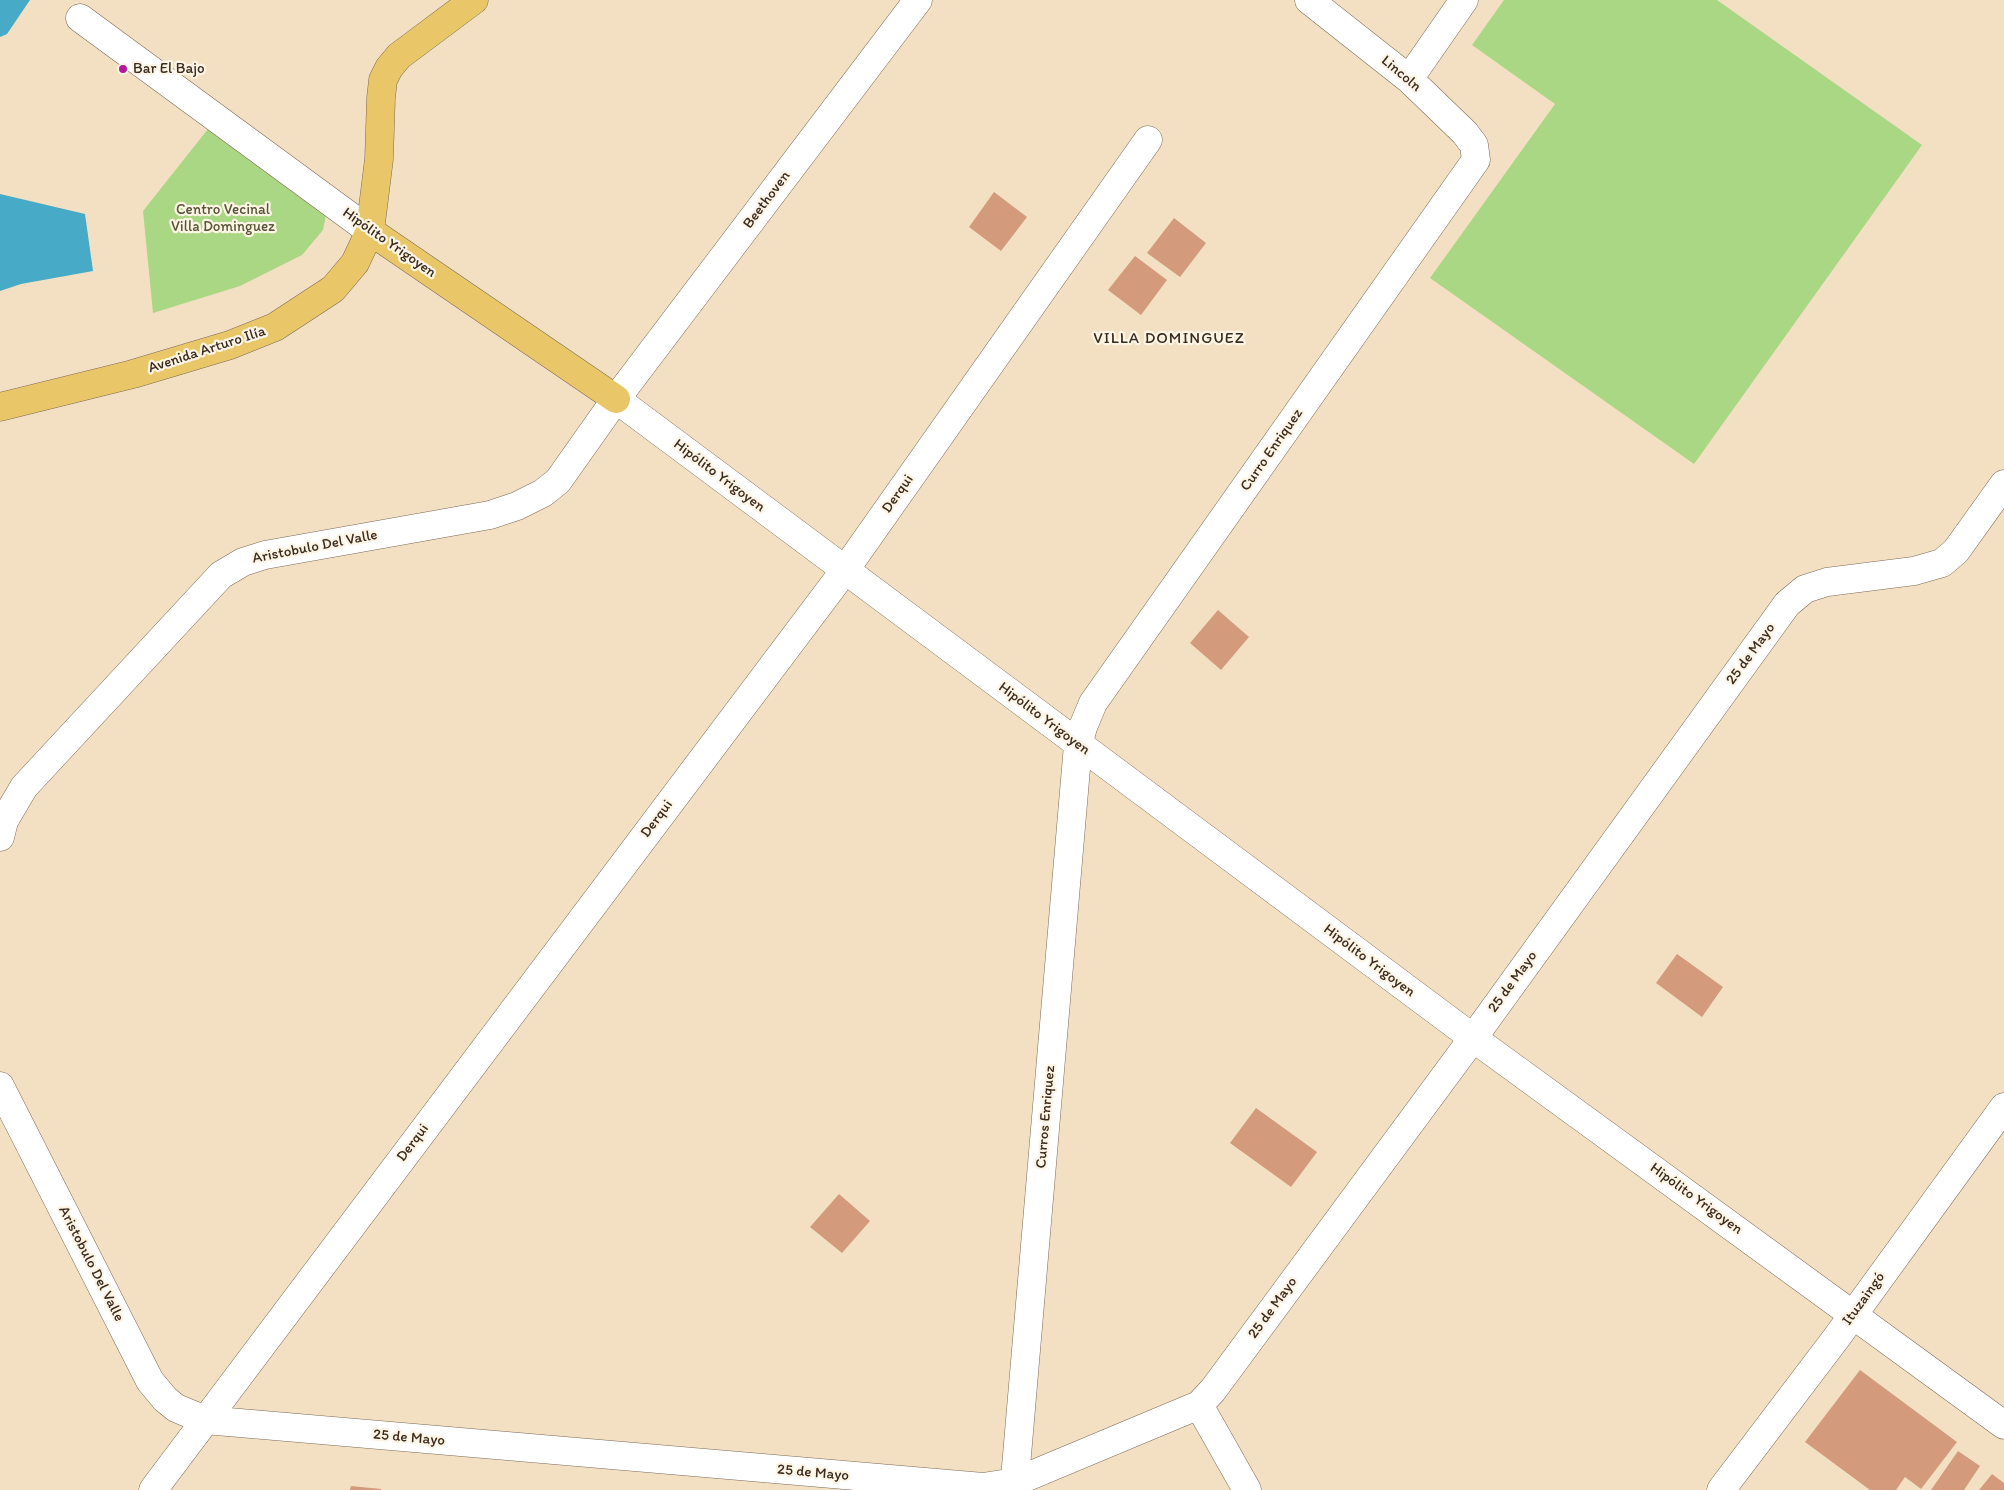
<!DOCTYPE html>
<html>
<head>
<meta charset="utf-8">
<style>
  body { margin:0 }
  canvas { display:block; background:#f3e0c2 }
</style>
</head>
<body>
<canvas width="2004" height="1490"></canvas>
<script>
const ctx = document.querySelector('canvas').getContext('2d');
ctx.lineJoin = 'round';
function paint(path, color) { ctx.fillStyle = color; ctx.fill(path, 'evenodd'); }
const toPath = rows => new Path2D(rows.map(r => 'M' + r).join(''));
function strokePath(path, color, width, dash) { ctx.strokeStyle = color; ctx.lineWidth = width; ctx.lineCap = dash ? 'butt' : 'round'; ctx.setLineDash(dash || []); ctx.stroke(path); }
function label(font, color, halo, rows, align = 'center') {
  ctx.font = font + ' Itim,sans-serif'; ctx.lineWidth = 4.5; ctx.setLineDash([]); ctx.textBaseline = 'middle'; ctx.strokeStyle = halo; ctx.fillStyle = color; for (const [text, x, y, turn = 0] of rows) {
    ctx.save(); ctx.translate(x, y); ctx.rotate((+turn || 0) * Math.PI / 180); ctx.textAlign = isNaN(turn) ? turn : align; if (halo) ctx.strokeText(text, 0, 0); ctx.fillText(text, 0, 0); ctx.restore();
  }
}
paint(toPath([
  [1504,0,1717,0,1922,145,1694,464,1430,278,1555,104,1472,45],
  [208,129,327,210,323,230,302,255,240,286,153,313,143,211]
]), '#aad784');
paint(toPath([
  [0,0,30,0,7,34,0,37],
  [0,194,85,214,93,271,21,284,0,291]
]), '#47aac6');
paint(toPath([
  [994,192,1027,217,1001,251,969,227],
  [1174,218,1206,243,1180,277,1147,253],
  [1135,256,1167,280,1141,315,1108,290],
  [1218,610,1249,637,1221,670,1190,643],
  [1677,954,1723,987,1702,1017,1656,983],
  [1256,1108,1317,1152,1291,1187,1230,1143],
  [839,1194,870,1221,842,1253,810,1227],
  [1860,1370,1957,1442,1921,1489,1905,1477,1896,1490,1870,1490,1805,1442],
  [1958,1451,1980,1466,1964,1490,1931,1490],
  [1992,1474,2004,1483,2004,1490,1979,1490],
  [351,1486,381,1489,381,1490,350,1490]
]), '#d39b7c');
const minor = toPath([
  [80,18,370,231],
  [1409,79,1464,0],
  [616,399,1473,1038,2004,1425],
  [0,837,4,821,24,787,221,575,243,562,265,555,490,515,517,506,543,493,558,481,616,399,918,0],
  [0,1086,150,1381,165,1399,176,1408,205,1420,983,1487,1015,1482,1199,1405,1213,1390,1473,1038,1787,604,1805,589,1827,582,1914,571,1942,563,1956,551,2004,484],
  [1199,1405,1247,1490],
  [153,1490,845,570,1148,140],
  [1014,1490,1078,745,1083,727,1093,703,1476,160,1474,145,1465,133,1409,79,1309,0],
  [1721,1490,1837,1337,2004,1107]
]);
const major = toPath([
  [370,231,616,399],
  [0,407,133,374,230,345,275,327,333,289,355,263,370,231,379,159,381,98,383,80,389,68,399,56,474,0]
]);
strokePath(minor, '#7b6a57', 29);
strokePath(major, '#7b6a57', 29);
strokePath(minor, '#fff', 28);
strokePath(major, '#e9c769', 28);
for (const [x, y, r, color] of [
  [123,69,5,"#b5179e"]
]) { const dot = new Path2D(); dot.arc(x, y, r, 0, 2 * Math.PI); ctx.fillStyle = color; ctx.fill(dot); strokePath(dot, '#fcf5e5', 2); }
label('15px', '#3b2a1e', '#fcf5e5', [
  ["Bar El Bajo",133,69]
], 'left');
label('15px', '#3b2a1e', '#fcf5e5', [
  ["Lincoln",1401,74,40],
  ["Beethoven",767,200,-53],
  ["Hipólito Yrigoyen",389,243,35],
  ["Avenida Arturo Ilía",207,350,-18],
  ["Curro Enriquez",1272,450,-55],
  ["Hipólito Yrigoyen",719,476,37],
  ["Derqui",898,494,-55],
  ["Aristobulo Del Valle",315,547,-11],
  ["25 de Mayo",1751,654,-54],
  ["Hipólito Yrigoyen",1044,719,37],
  ["Derqui",657,819,-53],
  ["Hipólito Yrigoyen",1369,961,37],
  ["25 de Mayo",1513,982,-54],
  ["Curros Enriquez",1046,1117,-85],
  ["Derqui",413,1143,-53],
  ["Hipólito Yrigoyen",1696,1199,36],
  ["Aristobulo Del Valle",91,1264,63],
  ["Ituzaingó",1864,1299,-54],
  ["25 de Mayo",1273,1308,-54],
  ["25 de Mayo",409,1438,5],
  ["25 de Mayo",813,1473,5]
]);
label('15px', '#575538', '#fcf5e5', [
  ["Centro Vecinal",223,210],
  ["Villa Dominguez",223,227]
]);
ctx.letterSpacing = '1px';
label('16px', '#3b2a1e', '#fcf5e5', [
  ["VILLA DOMINGUEZ",1169,339]
]);
ctx.letterSpacing = '0px';
</script>
</body>
</html>
